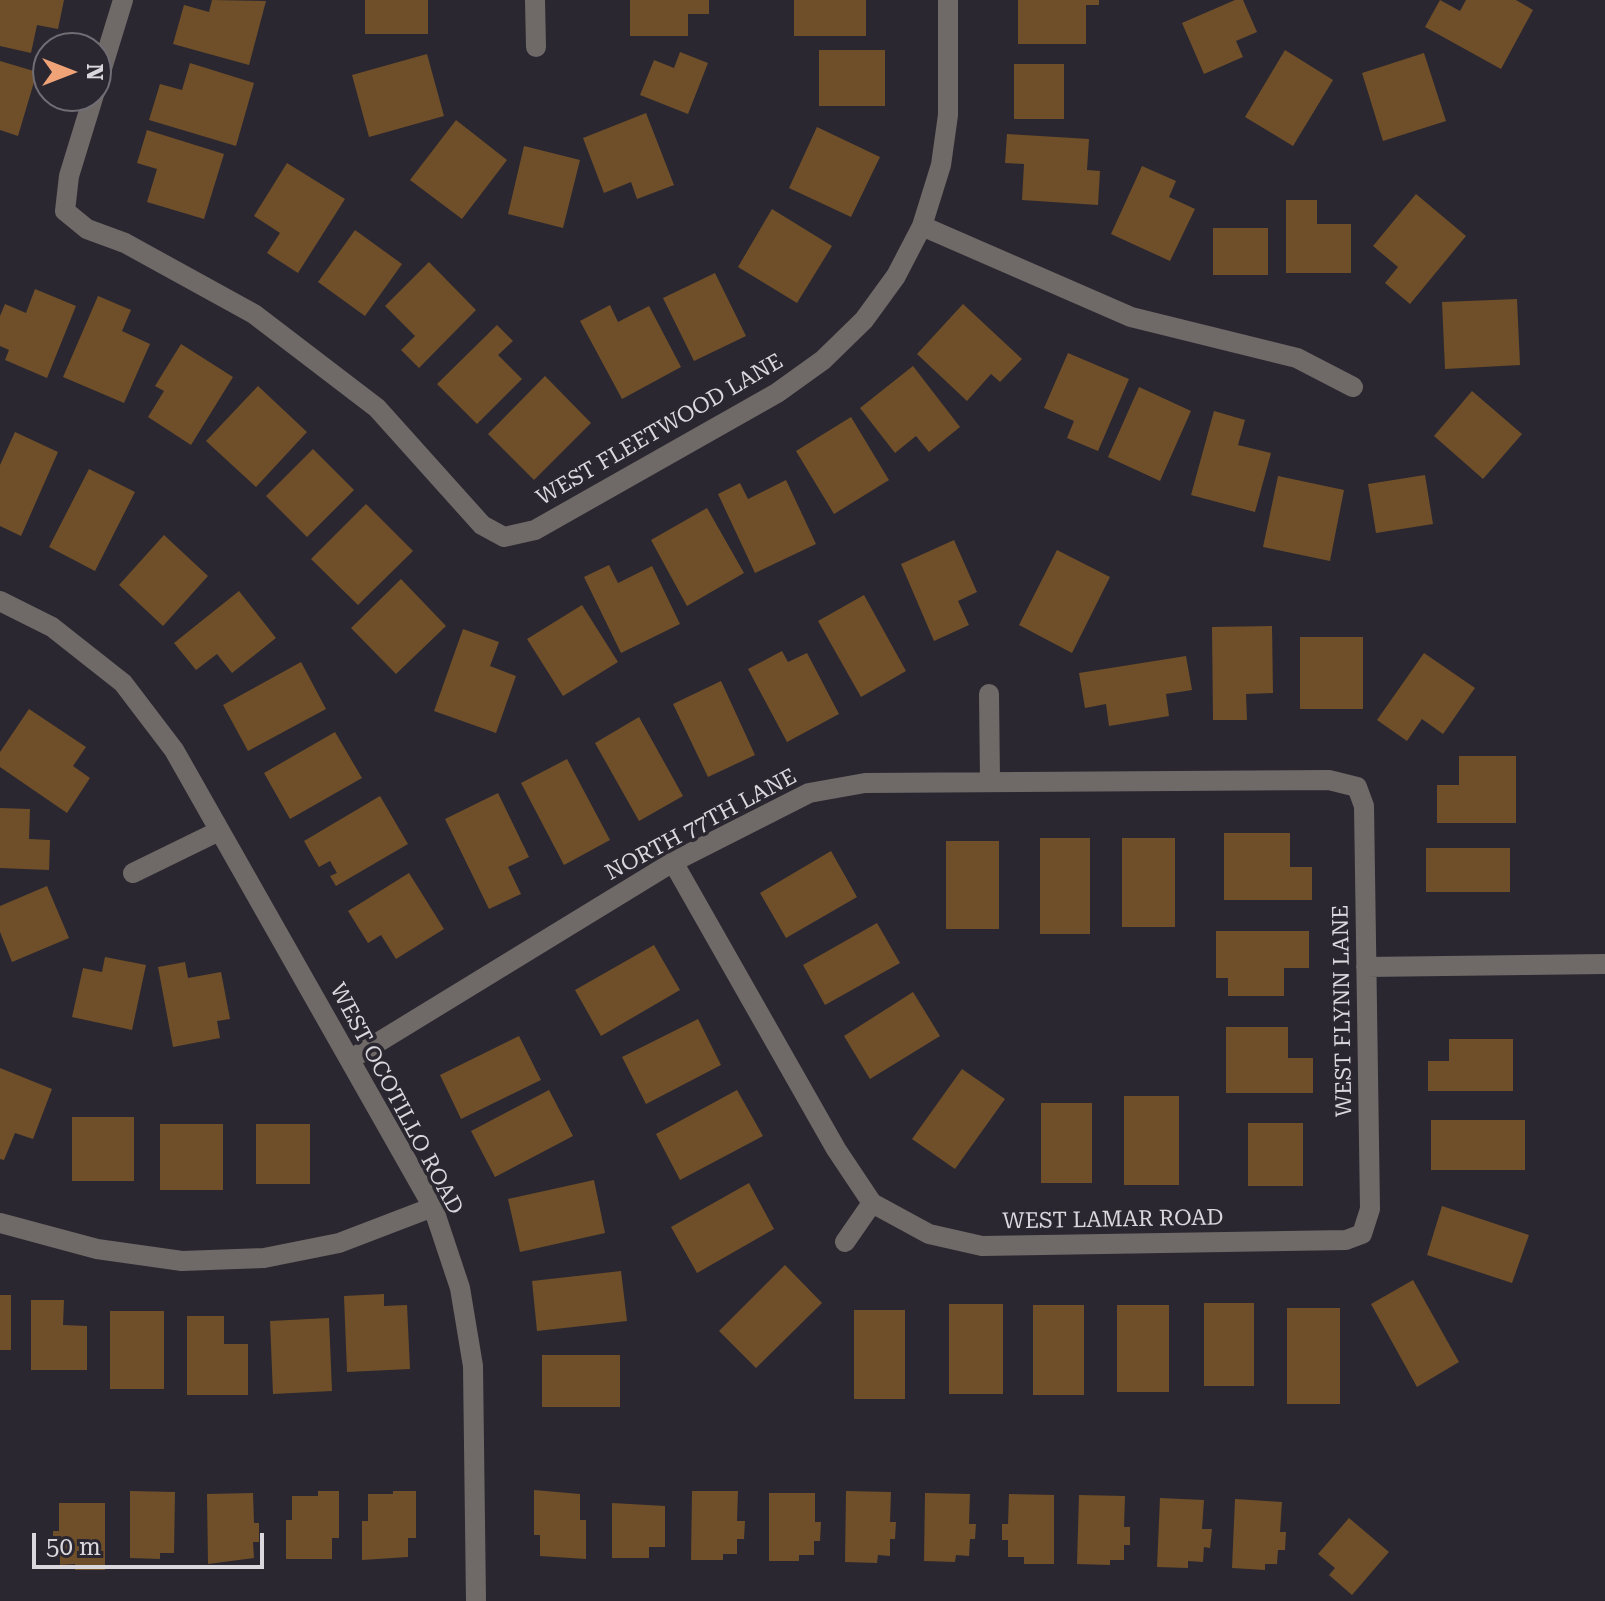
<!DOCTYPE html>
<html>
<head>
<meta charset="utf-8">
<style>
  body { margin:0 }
  #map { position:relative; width:1605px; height:1601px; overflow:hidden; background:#2b2730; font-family:"Roboto Serif",serif }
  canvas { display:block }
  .north { position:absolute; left:32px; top:32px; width:80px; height:80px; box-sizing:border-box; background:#2b2730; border:2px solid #716d75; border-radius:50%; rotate:90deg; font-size:22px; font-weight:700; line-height:32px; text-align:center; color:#dad7dd }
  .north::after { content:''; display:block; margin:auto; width:28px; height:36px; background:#efa377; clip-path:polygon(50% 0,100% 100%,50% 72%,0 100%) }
  .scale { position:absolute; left:32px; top:1533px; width:232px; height:36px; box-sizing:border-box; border:4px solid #dad7dd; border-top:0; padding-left:10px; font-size:24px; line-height:28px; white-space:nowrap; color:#dad7dd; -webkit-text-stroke:6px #2b2730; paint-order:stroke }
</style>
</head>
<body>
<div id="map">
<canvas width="1605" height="1601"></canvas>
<div class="north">N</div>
<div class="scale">50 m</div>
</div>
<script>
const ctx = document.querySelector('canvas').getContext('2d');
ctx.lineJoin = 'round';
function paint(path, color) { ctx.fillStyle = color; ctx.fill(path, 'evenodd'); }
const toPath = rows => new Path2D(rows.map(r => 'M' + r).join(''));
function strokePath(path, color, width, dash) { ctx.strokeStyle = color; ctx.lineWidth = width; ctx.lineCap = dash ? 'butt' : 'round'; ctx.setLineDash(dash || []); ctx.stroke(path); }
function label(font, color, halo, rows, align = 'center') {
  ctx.font = font + ' "Roboto Serif",serif'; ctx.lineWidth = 7; ctx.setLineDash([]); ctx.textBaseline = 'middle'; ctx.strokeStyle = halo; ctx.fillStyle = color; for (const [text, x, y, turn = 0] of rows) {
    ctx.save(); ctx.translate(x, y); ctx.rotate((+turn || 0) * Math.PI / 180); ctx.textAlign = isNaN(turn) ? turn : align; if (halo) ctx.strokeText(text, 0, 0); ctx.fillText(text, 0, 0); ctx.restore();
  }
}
paint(toPath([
  [0,0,64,0,58,29,37,25,31,53,0,46],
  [212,0,266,1,249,65,173,44,184,5,209,12],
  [365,0,428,0,428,34,365,34],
  [630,0,709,0,709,14,688,14,688,36,630,36],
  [794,0,866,0,866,36,794,36],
  [1018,0,1099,0,1099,5,1086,5,1086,44,1018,44],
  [1235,0,1243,0,1257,32,1236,41,1243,57,1204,74,1182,23],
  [1440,0,1460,11,1466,0,1516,0,1533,10,1501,69,1425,27],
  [819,50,885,50,885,106,819,106],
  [1285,50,1333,80,1293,146,1245,117],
  [680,52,708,63,688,114,640,95,654,60,674,68],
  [1424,53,1446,121,1383,141,1362,73],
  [427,54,444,116,369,137,352,75],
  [0,61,37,72,18,136,0,130],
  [190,63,254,83,236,146,149,120,160,84,182,90],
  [1014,64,1064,64,1064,119,1014,119],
  [646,113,674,185,637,199,631,182,604,193,583,138],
  [456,120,507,160,462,219,410,180],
  [817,127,880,157,851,217,789,188],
  [147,130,224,154,204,219,147,202,157,169,137,163],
  [1007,134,1089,139,1087,170,1100,171,1098,205,1022,200,1024,164,1005,163],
  [524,146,580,160,563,228,508,214],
  [287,163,345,199,298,273,267,253,280,233,254,216],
  [1142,166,1176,181,1169,197,1195,209,1170,261,1111,234],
  [1416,194,1466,236,1410,304,1385,283,1398,267,1373,246],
  [1286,200,1317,200,1317,224,1351,224,1351,273,1286,273],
  [772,209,832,246,797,303,738,267],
  [1213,228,1268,228,1268,275,1213,275],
  [355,230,402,264,365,316,318,282],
  [429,262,476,310,419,368,401,350,415,336,385,306],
  [715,273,746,336,694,361,663,298],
  [35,289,76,306,47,378,5,360,9,350,0,346,0,316,5,304,26,313],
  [98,296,131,310,122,331,150,344,124,403,63,377],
  [1517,299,1520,365,1445,369,1442,302],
  [963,304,1022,359,1000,382,991,374,967,401,917,354],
  [610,305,618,322,649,306,681,367,622,399,580,321],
  [497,325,513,341,498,355,522,379,477,424,437,384],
  [181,344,233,377,191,445,148,417,164,391,155,386],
  [1068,353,1129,379,1098,451,1067,438,1074,421,1044,408],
  [913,366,960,427,929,452,916,436,895,453,860,408],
  [545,376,591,423,534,480,488,434],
  [258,386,307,432,256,487,206,441],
  [1139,387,1191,411,1160,481,1108,457],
  [1472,391,1522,434,1483,479,1434,436],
  [1214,411,1245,420,1238,445,1271,453,1255,512,1191,495],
  [851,417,889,480,834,514,796,451],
  [15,432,58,452,21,536,0,526,0,465],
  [313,449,354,490,307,537,266,496],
  [89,469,135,492,95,571,49,547],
  [1425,475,1433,524,1376,533,1368,484],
  [1278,476,1344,490,1330,561,1263,547],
  [786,480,816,544,755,573,718,494,740,483,748,499],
  [366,504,413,551,358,605,311,559],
  [707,508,744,573,687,606,651,540],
  [164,535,208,576,163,626,119,585],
  [954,540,977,592,958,601,969,625,934,641,901,564],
  [1057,550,1110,577,1072,653,1019,625],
  [609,565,618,583,652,566,680,624,621,653,584,577],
  [401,579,446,626,396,674,351,628],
  [239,591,276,638,232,673,217,654,196,670,174,643],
  [864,595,906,671,861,697,818,621],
  [582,605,618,662,563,696,527,639],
  [1272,626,1273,693,1246,694,1247,720,1213,720,1212,627],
  [463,629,499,642,490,666,516,676,496,733,434,711],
  [1300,637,1363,637,1363,709,1300,709],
  [782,651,788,662,807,653,839,714,787,742,748,669],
  [1424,653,1475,688,1443,734,1422,719,1407,741,1377,720],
  [1186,656,1192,690,1166,694,1169,716,1109,726,1106,704,1085,708,1079,673],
  [301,662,326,709,248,751,223,705],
  [721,681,755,755,708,777,673,704],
  [29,709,86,747,73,766,90,778,67,813,0,767,0,752],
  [639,717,683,796,639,821,595,743],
  [335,732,362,778,290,819,264,773],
  [1459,756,1516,756,1516,823,1437,823,1437,785,1459,785],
  [567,759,610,840,564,865,521,783],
  [498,793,529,857,508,867,521,894,489,909,445,819],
  [380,796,408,844,336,886,330,876,337,873,330,861,319,867,304,841],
  [0,808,30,809,29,839,50,840,49,870,0,868],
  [1224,833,1290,833,1290,867,1312,867,1312,900,1224,900],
  [1040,838,1090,838,1090,934,1040,934],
  [1122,838,1175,838,1175,927,1122,927],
  [946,841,999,841,999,929,946,929],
  [1426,848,1510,848,1510,892,1426,892],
  [831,851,857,897,786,938,760,893],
  [409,873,444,929,396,959,381,935,368,943,348,911],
  [47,886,69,938,12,962,0,932,0,906],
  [877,923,900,963,825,1005,803,965],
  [1216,931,1309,931,1309,968,1284,968,1284,996,1228,996,1228,978,1216,978],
  [654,945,680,990,601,1036,575,990],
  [105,957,146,965,132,1030,72,1017,83,968,102,972],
  [185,962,188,978,221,972,230,1019,217,1021,220,1038,173,1047,158,967],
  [913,992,940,1036,870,1079,844,1036],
  [698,1019,721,1065,646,1104,622,1057],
  [1226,1027,1288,1027,1288,1058,1313,1058,1313,1093,1226,1093],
  [519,1036,541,1080,461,1119,440,1075],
  [1449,1039,1513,1039,1513,1091,1428,1091,1428,1061,1449,1061],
  [0,1068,52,1089,33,1139,15,1133,4,1160,0,1159],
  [962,1069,1005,1099,955,1169,912,1139],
  [549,1090,573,1136,495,1177,471,1131],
  [737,1090,763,1136,680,1180,656,1134],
  [1124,1096,1179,1096,1179,1185,1124,1185],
  [1041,1103,1092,1103,1092,1183,1041,1183],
  [72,1117,134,1117,134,1181,72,1181],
  [1431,1120,1525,1120,1525,1170,1431,1170],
  [1248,1123,1303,1123,1303,1186,1248,1186],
  [160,1124,223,1124,223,1190,160,1190],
  [256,1124,310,1124,310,1184,256,1184],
  [594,1180,605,1233,520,1252,508,1199],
  [749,1183,774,1229,697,1273,671,1227],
  [1442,1206,1529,1235,1512,1283,1427,1255],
  [785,1265,822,1303,756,1368,719,1331],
  [621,1271,627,1321,537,1331,532,1281],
  [1413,1280,1459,1362,1417,1387,1371,1304],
  [384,1294,384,1306,407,1305,410,1369,347,1372,344,1296],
  [0,1295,11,1295,11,1350,0,1350],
  [31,1300,64,1300,63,1325,87,1326,87,1370,31,1370],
  [1204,1303,1254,1303,1254,1386,1204,1386],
  [949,1304,1003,1304,1003,1394,949,1394],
  [1033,1305,1084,1305,1084,1395,1033,1395],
  [1117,1305,1169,1305,1169,1392,1117,1392],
  [1287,1308,1340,1308,1340,1404,1287,1404],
  [854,1310,905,1310,905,1399,854,1399],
  [110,1311,164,1311,164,1389,110,1389],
  [187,1316,224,1316,224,1344,248,1344,248,1395,187,1395],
  [329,1318,332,1391,273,1394,270,1321],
  [542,1355,620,1355,620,1407,542,1407],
  [534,1490,580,1494,580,1520,586,1520,586,1559,540,1556,540,1535,534,1535],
  [130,1491,175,1492,174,1553,160,1553,160,1559,130,1558],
  [318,1491,339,1491,339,1538,332,1538,332,1559,286,1559,286,1520,292,1520,292,1496,318,1496],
  [393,1491,416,1491,416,1538,408,1538,408,1557,362,1560,362,1521,368,1521,368,1494,393,1494],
  [692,1491,738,1491,737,1521,745,1521,744,1539,737,1539,737,1554,723,1554,723,1560,691,1560],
  [846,1491,891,1492,890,1522,896,1522,895,1539,890,1539,890,1556,878,1555,877,1563,845,1562],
  [253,1493,254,1523,259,1523,259,1542,253,1542,254,1558,208,1564,207,1494],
  [769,1493,815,1493,815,1522,821,1522,820,1541,814,1541,814,1555,799,1555,799,1561,769,1561],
  [925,1493,970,1494,969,1524,976,1524,975,1539,970,1539,969,1556,956,1555,955,1562,924,1561],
  [1009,1494,1054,1495,1054,1564,1024,1564,1024,1557,1008,1557,1008,1540,1002,1540,1002,1524,1008,1524],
  [1079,1495,1125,1496,1124,1527,1130,1527,1130,1545,1124,1545,1124,1560,1110,1560,1110,1565,1077,1564],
  [1160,1498,1204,1500,1202,1529,1212,1529,1210,1548,1204,1547,1203,1562,1188,1561,1188,1568,1157,1567],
  [1235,1499,1282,1502,1280,1532,1286,1532,1285,1550,1278,1550,1277,1564,1265,1564,1265,1570,1232,1568],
  [59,1503,105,1503,105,1570,75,1570,75,1564,60,1565,60,1548,53,1548,53,1531,59,1531],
  [612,1503,665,1506,665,1547,649,1547,649,1558,612,1558],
  [1349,1518,1389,1552,1352,1595,1329,1575,1335,1568,1318,1554]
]), '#6e4f29');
strokePath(toPath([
  [123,0,69,176,65,211,87,229,125,243,254,314,377,408,482,525,504,537,535,530,777,393,823,360,864,320,896,276,922,226,941,165,948,115,948,0],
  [535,0,536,47],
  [922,226,1131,317,1297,358,1353,387],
  [0,601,52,627,123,683,174,750,433,1207,460,1288,473,1366,476,1601],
  [989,694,990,780],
  [133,873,219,831],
  [1366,967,1605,964],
  [351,1059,673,862,809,793,865,783,1329,780,1357,787,1364,806,1370,1209,1362,1234,1346,1240,982,1246,929,1234,872,1203,836,1149,673,862],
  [0,1223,97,1249,182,1261,264,1258,339,1243,433,1207],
  [845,1242,872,1203]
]), '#6f6a67', 20);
label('22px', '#dad7dd', '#2b2730', [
  ["WEST FLEETWOOD LANE",660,430,-30],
  ["NORTH 77TH LANE",701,825,-28],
  ["WEST FLYNN LANE",1343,1011,-91],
  ["WEST OCOTILLO ROAD",396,1099,62],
  ["WEST LAMAR ROAD",1113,1220,-1]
]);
</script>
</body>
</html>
